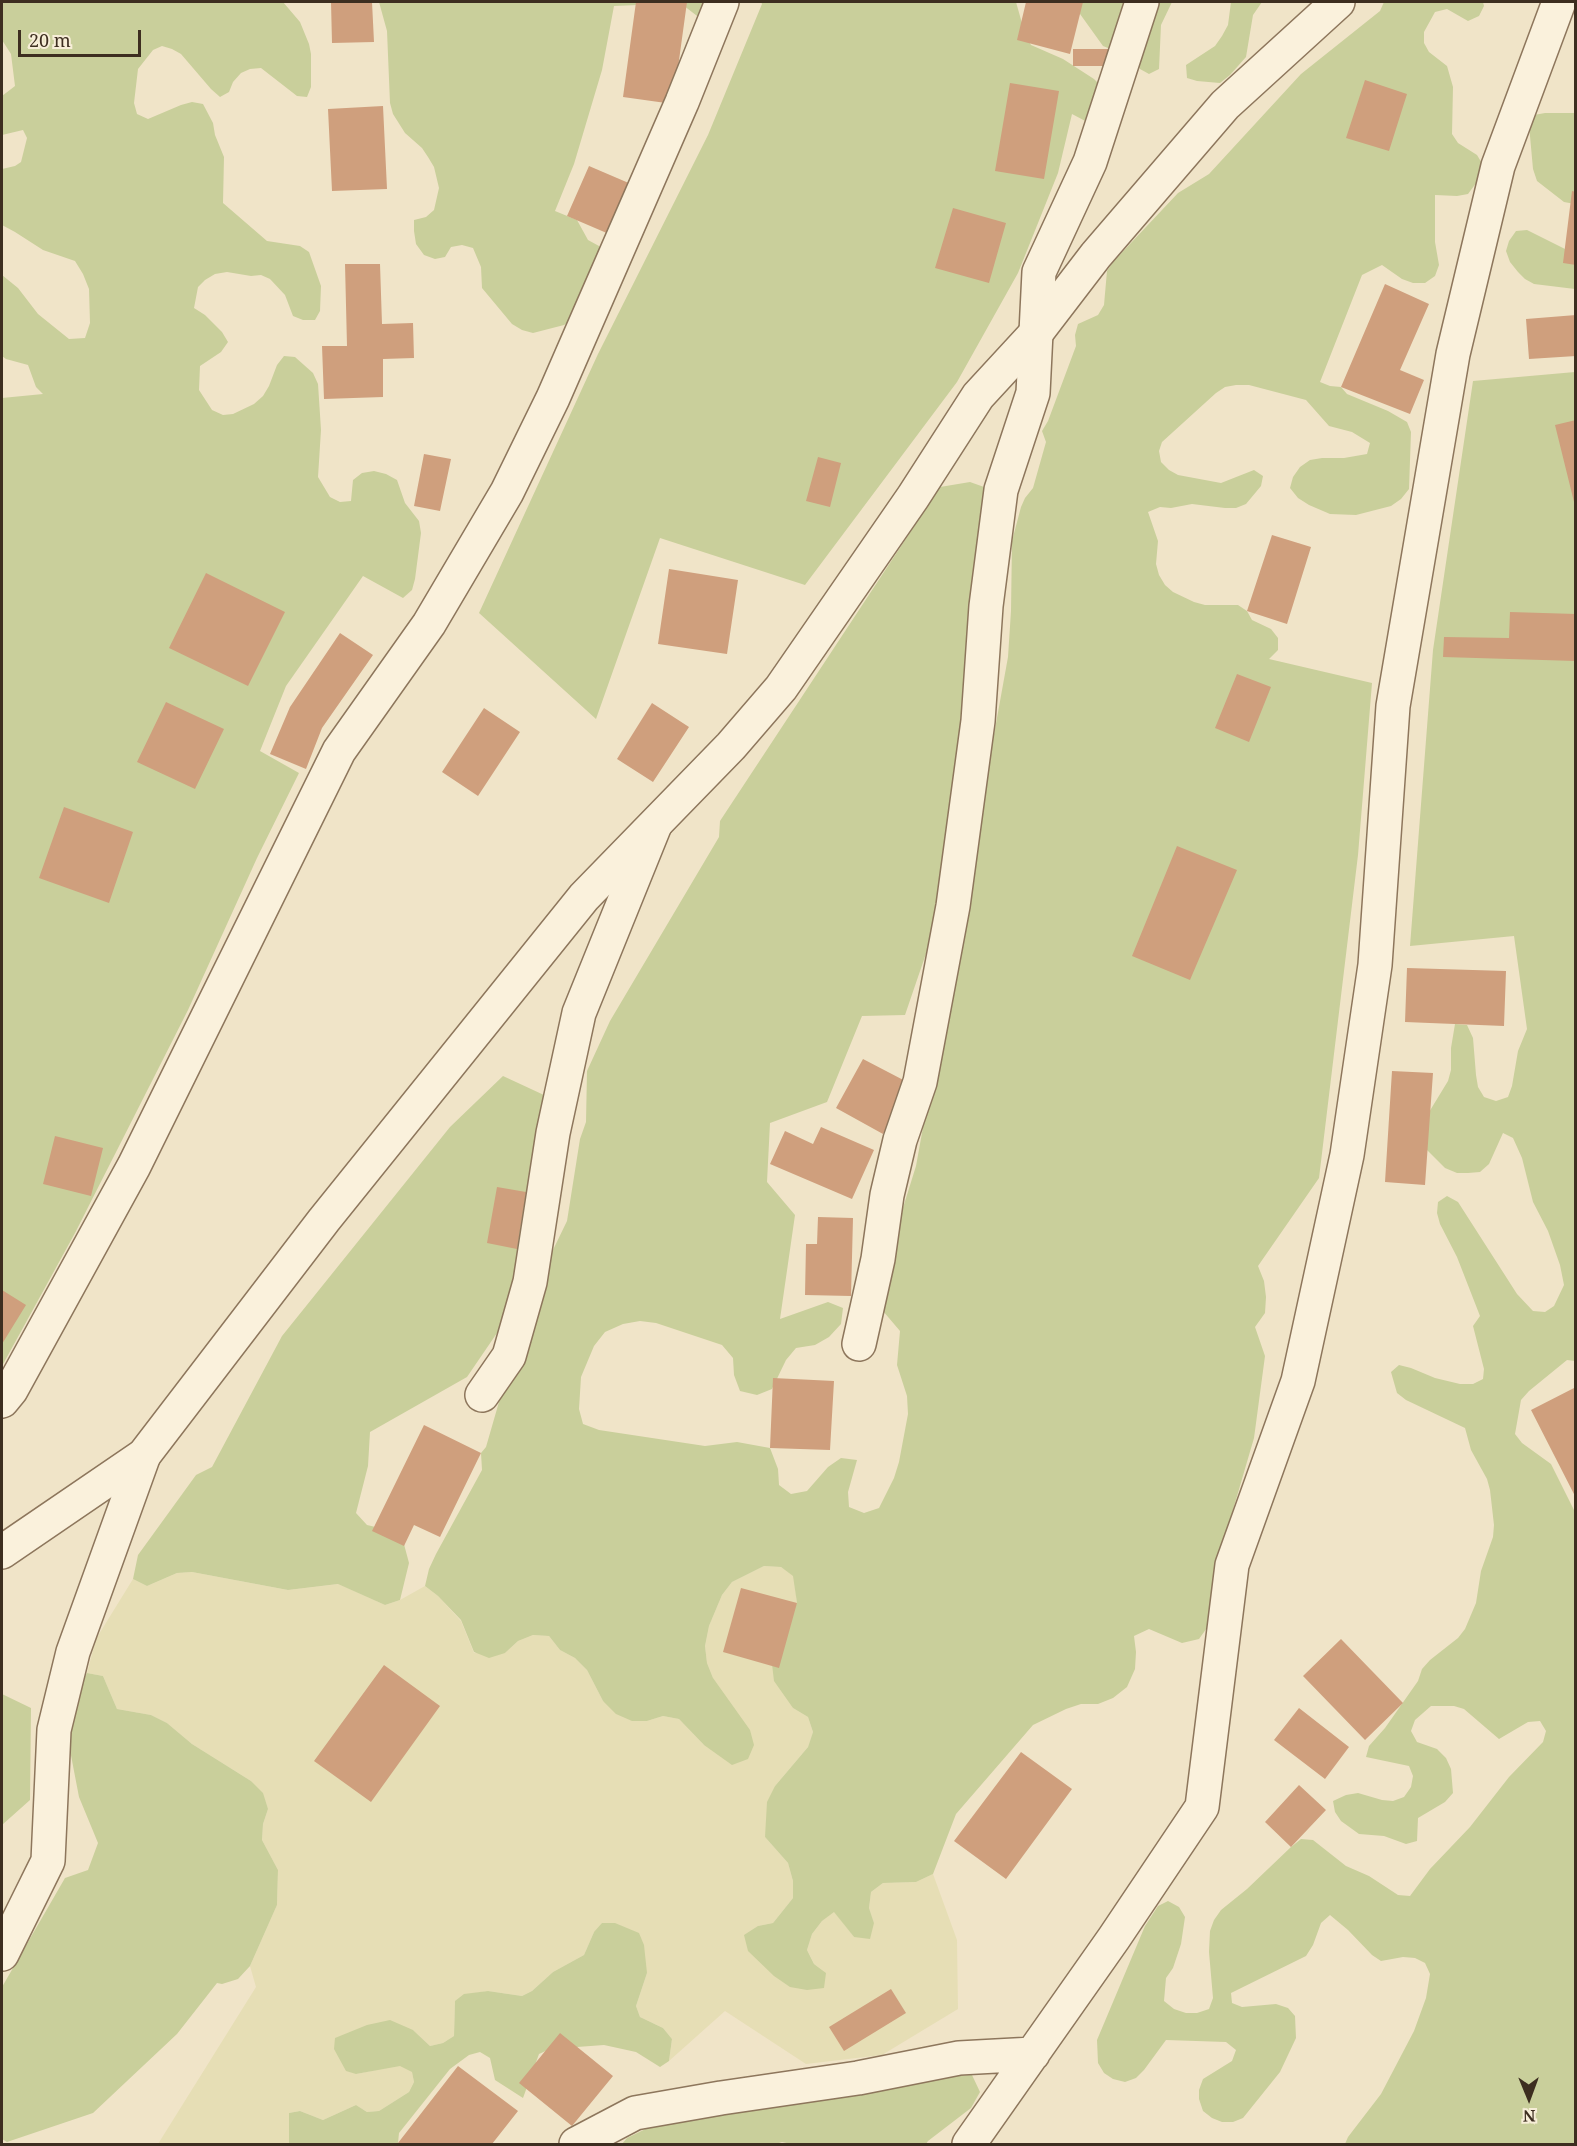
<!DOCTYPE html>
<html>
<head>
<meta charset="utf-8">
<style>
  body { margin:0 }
  #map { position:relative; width:1577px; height:2146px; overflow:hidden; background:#f0e4c8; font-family:"Noto Serif",serif }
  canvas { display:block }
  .frame { position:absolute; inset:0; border:3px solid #3d2e20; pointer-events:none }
  .north { position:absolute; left:1499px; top:2068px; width:60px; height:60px; -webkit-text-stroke:4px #f7eed8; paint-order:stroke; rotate:179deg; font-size:16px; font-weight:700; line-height:24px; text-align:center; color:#3d2e20 }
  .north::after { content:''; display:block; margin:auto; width:21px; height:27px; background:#3d2e20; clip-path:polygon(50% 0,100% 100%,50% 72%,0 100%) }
  .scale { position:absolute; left:18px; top:30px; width:123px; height:27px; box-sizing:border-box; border:3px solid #3d2e20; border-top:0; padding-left:8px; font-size:18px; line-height:21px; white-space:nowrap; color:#3d2e20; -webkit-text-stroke:4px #f7eed8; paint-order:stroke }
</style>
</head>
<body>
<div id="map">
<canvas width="1577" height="2146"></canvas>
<div class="frame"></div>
<div class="north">N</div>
<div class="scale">20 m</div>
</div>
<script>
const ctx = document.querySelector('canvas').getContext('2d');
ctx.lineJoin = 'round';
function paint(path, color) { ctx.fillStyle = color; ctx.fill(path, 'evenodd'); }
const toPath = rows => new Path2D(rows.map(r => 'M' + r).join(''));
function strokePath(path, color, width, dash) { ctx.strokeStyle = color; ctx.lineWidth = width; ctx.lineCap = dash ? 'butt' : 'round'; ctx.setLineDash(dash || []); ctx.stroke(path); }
paint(toPath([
  [764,1566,781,1567,794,1576,797,1603,782,1631,793,1708,808,1717,813,1732,808,1747,775,1786,765,1837,788,1863,793,1881,793,1898,773,1923,758,1926,826,1973,814,1964,807,1950,812,1934,822,1921,834,1911,854,1937,874,1923,869,1908,871,1892,883,1883,916,1882,933,1874,957,1940,958,2009,882,2055,806,2064,725,2011,669,2061,672,2039,663,2028,640,2017,636,2006,647,1973,594,1932,584,1955,553,1972,532,1991,522,1996,488,1991,464,1995,455,2002,454,2036,443,2043,430,2046,413,2030,356,2074,400,2065,412,2071,414,2082,409,2092,379,2111,367,2112,356,2105,323,2120,300,2111,289,2113,289,2144,158,2144,256,1987,250,1966,277,1905,278,1870,262,1840,263,1824,268,1809,251,1781,192,1744,167,1723,151,1715,117,1709,103,1676,87,1673,96,1639,133,1579,147,1586,177,1573,192,1572,288,1590,339,1584,385,1605,400,1600,425,1586,438,1596,461,1621,474,1653,505,1653,518,1641,533,1635,549,1636,560,1650,575,1658,587,1670,603,1701,647,1721,663,1716,679,1719,704,1745,713,1678,707,1663,705,1646,709,1626,722,1595,732,1582]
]), '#e6deb5');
paint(toPath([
  [2,2,283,2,300,22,309,44,311,54,311,87,307,97,297,96,261,68,250,69,241,73,233,82,229,92,220,97,211,89,181,54,172,49,162,46,153,50,138,69,134,103,137,114,148,119,181,105,192,102,203,104,213,123,215,135,224,157,223,203,267,241,300,246,309,252,321,286,320,311,315,320,303,320,293,316,285,295,270,279,261,275,251,276,227,272,215,274,205,280,198,287,194,308,205,315,222,332,228,342,221,352,200,366,199,390,212,410,223,415,233,414,254,404,263,396,269,386,277,365,284,356,295,357,313,373,318,384,321,430,318,477,330,497,340,502,351,501,353,480,362,473,374,471,386,474,397,480,405,503,419,521,421,533,415,579,412,590,403,598,363,576,286,686,260,751,299,773,257,858,188,1010,75,1233,2,1366,2,398,43,394,36,387,28,365,6,359,2,356,2,275,18,288,38,314,69,339,85,338,90,323,89,289,83,274,75,261,43,250,15,232,2,225,2,169,15,166,21,162,27,138,23,130,2,135,2,96,15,86,11,54,2,40],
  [379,2,647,2,638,5,614,6,602,70,574,164,555,211,577,220,588,240,599,246,605,256,574,318,564,325,533,333,522,330,512,324,482,288,481,267,473,248,462,245,451,247,445,257,435,259,424,255,416,244,414,231,414,220,426,217,434,210,439,188,434,167,428,157,422,148,405,133,393,114,390,103,387,31],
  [679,2,727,2,701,19],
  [761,2,1016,2,1025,34,1031,45,1063,59,1094,79,1102,87,1091,124,1072,114,1058,173,1018,273,957,382,805,585,660,538,596,719,479,613,598,354,708,135,762,4],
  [1074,2,1172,2,1161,25,1159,69,1149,74,1140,69,1135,59,1103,46,1075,7],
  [1231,2,1262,2,1253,15,1246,57,1230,75,1220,83,1197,81,1187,78,1186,65,1215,46,1222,36,1228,25],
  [1384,2,1483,2,1484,6,1479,16,1468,21,1447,9,1435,12,1424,32,1424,43,1429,52,1447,66,1453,87,1452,134,1458,143,1477,155,1483,165,1482,175,1468,194,1457,196,1435,195,1435,242,1439,265,1435,276,1425,283,1413,283,1402,279,1382,265,1362,275,1320,382,1330,386,1341,387,1347,394,1388,411,1407,422,1411,432,1409,489,1401,499,1391,506,1356,515,1330,514,1309,505,1298,498,1290,488,1293,477,1300,467,1310,460,1322,458,1344,458,1367,454,1370,443,1352,432,1329,426,1306,400,1249,385,1236,385,1225,387,1216,393,1162,442,1159,451,1161,462,1169,470,1178,475,1221,483,1254,470,1263,476,1261,486,1246,504,1236,508,1225,508,1192,504,1171,508,1160,507,1148,512,1158,541,1156,564,1159,575,1165,585,1173,592,1194,602,1205,605,1238,605,1247,611,1252,620,1271,629,1278,638,1278,650,1269,659,1372,683,1358,855,1319,1178,1258,1266,1264,1281,1266,1297,1265,1313,1255,1327,1265,1356,1254,1438,1218,1561,1209,1625,1199,1639,1182,1643,1149,1629,1134,1636,1136,1652,1135,1669,1127,1687,1113,1698,1098,1704,1081,1704,1066,1709,1033,1725,956,1814,933,1874,916,1882,883,1883,871,1892,869,1908,874,1923,870,1939,854,1937,834,1912,822,1921,812,1934,807,1950,814,1964,826,1973,824,1988,807,1990,790,1987,774,1976,748,1951,744,1935,758,1926,773,1923,793,1898,793,1881,788,1863,765,1837,767,1802,775,1786,808,1747,813,1732,808,1717,793,1708,774,1681,772,1664,782,1631,797,1603,793,1576,781,1567,764,1566,732,1582,722,1595,709,1626,705,1646,707,1663,713,1678,750,1730,754,1745,748,1759,732,1765,704,1745,679,1719,663,1716,647,1721,632,1721,616,1714,603,1701,587,1670,575,1658,560,1650,549,1636,533,1635,518,1641,505,1653,489,1658,474,1652,461,1620,438,1596,425,1586,429,1569,436,1554,482,1470,481,1453,486,1447,501,1395,529,1351,530,1334,512,1311,467,1377,370,1432,368,1466,356,1513,367,1525,401,1533,409,1563,400,1600,385,1605,338,1584,288,1590,192,1572,177,1573,147,1586,133,1579,138,1555,196,1475,212,1467,282,1336,450,1127,503,1076,559,1102,541,1263,552,1252,567,1221,580,1139,586,1122,587,1071,610,1021,719,837,720,821,940,487,970,482,984,487,964,718,932,936,905,1015,862,1016,827,1102,770,1123,767,1182,795,1215,780,1319,828,1302,843,1308,841,1324,829,1337,815,1345,796,1348,786,1360,772,1389,757,1395,740,1391,734,1375,733,1358,722,1345,656,1323,640,1321,623,1324,605,1332,594,1346,581,1377,579,1409,583,1424,599,1430,705,1446,737,1442,770,1448,778,1469,779,1485,791,1494,807,1491,828,1467,841,1458,857,1460,848,1492,849,1507,864,1513,879,1508,894,1478,899,1462,908,1414,907,1396,897,1365,900,1331,877,1304,878,1288,916,1166,1008,657,1011,611,1012,541,1021,507,1025,498,1033,488,1046,442,1042,431,1048,421,1076,346,1075,335,1078,324,1098,315,1104,305,1107,271,1113,262,1178,193,1209,174,1301,74,1380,11],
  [1545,113,1575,113,1575,204,1564,202,1537,181,1533,169,1529,125,1534,115],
  [1527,230,1575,254,1575,289,1534,284,1525,279,1518,272,1510,262,1506,251,1509,241,1516,231],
  [1575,372,1575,1361,1567,1360,1529,1391,1521,1400,1515,1434,1522,1443,1551,1464,1575,1512,1575,2144,1345,2144,1348,2137,1381,2094,1414,2031,1426,1998,1430,1974,1425,1963,1415,1958,1403,1957,1381,1961,1372,1955,1348,1930,1330,1915,1321,1923,1313,1945,1306,1956,1231,1993,1232,2003,1242,2007,1276,2004,1288,2008,1295,2016,1296,2038,1280,2072,1243,2118,1233,2122,1222,2122,1212,2118,1203,2111,1199,2099,1199,2090,1203,2079,1232,2061,1236,2050,1226,2042,1166,2040,1144,2070,1136,2078,1125,2082,1113,2079,1104,2073,1098,2063,1097,2040,1145,1926,1158,1906,1168,1901,1179,1907,1185,1917,1181,1944,1173,1968,1166,1978,1164,2001,1174,2009,1186,2013,1197,2013,1209,2009,1213,1998,1209,1952,1210,1931,1214,1920,1221,1910,1247,1889,1291,1847,1301,1839,1313,1840,1346,1866,1369,1876,1398,1895,1410,1896,1430,1869,1470,1827,1509,1777,1543,1742,1546,1731,1540,1721,1528,1722,1499,1739,1464,1709,1454,1706,1431,1706,1415,1720,1411,1731,1417,1742,1437,1749,1446,1758,1451,1769,1453,1793,1445,1802,1418,1818,1417,1841,1406,1844,1384,1836,1359,1834,1341,1821,1335,1812,1333,1801,1346,1795,1358,1793,1382,1800,1393,1801,1404,1797,1411,1787,1413,1776,1409,1766,1366,1757,1369,1746,1385,1728,1418,1681,1422,1669,1430,1660,1458,1638,1465,1629,1476,1603,1481,1571,1493,1537,1494,1525,1490,1490,1487,1479,1471,1450,1465,1428,1406,1400,1397,1393,1391,1372,1399,1365,1411,1368,1435,1378,1460,1384,1473,1384,1483,1379,1484,1369,1473,1326,1480,1316,1457,1257,1440,1224,1437,1213,1438,1202,1447,1196,1458,1202,1517,1294,1533,1311,1545,1312,1554,1306,1564,1285,1560,1265,1548,1231,1533,1202,1522,1158,1513,1138,1503,1133,1489,1164,1480,1172,1468,1173,1457,1173,1445,1168,1421,1144,1423,1122,1448,1081,1451,1070,1451,1048,1455,1024,1467,1025,1473,1038,1476,1075,1478,1087,1484,1097,1496,1101,1508,1097,1512,1086,1518,1051,1527,1029,1514,936,1410,946,1433,650,1473,381],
  [87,1673,103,1676,117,1709,151,1715,167,1723,192,1744,251,1781,263,1793,268,1809,263,1824,262,1840,278,1870,277,1905,250,1966,238,1979,222,1984,217,1983,177,2034,93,2113,7,2142,2,2139,2,1987,65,1878,88,1870,98,1843,79,1797,69,1745,79,1687],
  [2,1694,31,1708,30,1800,2,1825],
  [602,1923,615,1923,639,1933,644,1945,647,1973,636,2006,640,2017,663,2028,672,2039,669,2061,660,2067,636,2052,604,2045,550,2049,539,2054,523,2098,495,2080,490,2058,480,2052,469,2055,450,2069,399,2133,398,2143,400,2144,289,2144,289,2113,300,2111,323,2120,356,2105,367,2112,379,2111,409,2092,414,2082,412,2072,400,2066,356,2074,346,2071,334,2049,335,2038,367,2025,390,2020,413,2030,430,2046,443,2043,454,2036,455,2001,464,1994,488,1991,522,1996,532,1991,553,1972,584,1955,594,1932],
  [972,2075,980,2092,971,2108,928,2141,926,2144,791,2144,782,2142,776,2144,622,2144,627,2138,662,2121,893,2079]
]), '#c9cf9b');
paint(toPath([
  [331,2,372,2,374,42,332,43],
  [636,2,687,2,673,104,623,97],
  [1026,2,1083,2,1070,54,1017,40],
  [1073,49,1117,49,1116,66,1073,66],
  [1365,80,1407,94,1389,151,1346,138],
  [1010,83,1059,91,1044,179,995,171],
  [383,106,387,189,332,191,328,109],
  [589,166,631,184,609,234,567,216],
  [1572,191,1576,192,1576,265,1563,263],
  [953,208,1006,223,989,283,935,268],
  [345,264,380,264,382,324,413,323,414,358,383,359,383,397,324,399,322,346,347,346],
  [1385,284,1429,304,1400,370,1424,380,1410,414,1341,387],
  [1576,315,1576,356,1529,359,1526,319],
  [1576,420,1576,506,1575,506,1555,425],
  [424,454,451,459,440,511,414,506],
  [818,457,841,463,830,507,806,501],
  [1272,535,1311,547,1287,624,1247,611],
  [669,569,738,580,727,654,658,644],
  [206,573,285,612,248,686,169,648],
  [1510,612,1576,614,1576,661,1443,657,1444,637,1509,638],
  [340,633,373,655,322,728,306,769,270,754,290,707],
  [1237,674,1271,687,1249,742,1215,728],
  [166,702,224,729,195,789,137,762],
  [652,703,689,727,653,782,617,759],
  [484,708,520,732,478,796,442,772],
  [64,807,133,832,109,903,39,878],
  [1177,846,1237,870,1190,980,1132,956],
  [1407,968,1506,971,1504,1026,1405,1022],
  [863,1059,911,1084,883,1134,836,1108],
  [1392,1071,1433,1073,1425,1185,1385,1182],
  [821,1127,874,1150,852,1199,770,1164,785,1131,813,1144],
  [55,1136,103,1148,91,1196,43,1184],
  [497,1187,526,1192,517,1249,487,1243],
  [818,1217,853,1218,851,1296,805,1295,806,1244,817,1244],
  [2,1290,26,1305,2,1344],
  [773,1378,834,1381,830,1450,770,1448],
  [1576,1387,1576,1498,1531,1410],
  [424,1425,481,1453,440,1537,414,1525,404,1546,372,1531],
  [741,1588,797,1603,779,1668,723,1652],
  [1341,1639,1403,1703,1365,1740,1303,1676],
  [384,1665,440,1706,371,1802,314,1761],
  [1299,1708,1349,1747,1325,1779,1274,1740],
  [1021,1752,1072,1789,1006,1879,954,1841],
  [1299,1785,1326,1810,1291,1847,1265,1822],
  [891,1989,906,2013,844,2051,829,2027],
  [560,2033,613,2076,572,2126,519,2083],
  [458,2066,518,2111,492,2144,400,2144,398,2143]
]), '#cf9f7d');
const minor = toPath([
  [859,1344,878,1259,887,1195,900,1140,920,1082,953,906,978,721,986,606,1001,490,1033,393,1039,272,1090,162,1142,2],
  [482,1395,509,1356,530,1282,553,1133,579,1013,655,825],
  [2,1401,11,1390,134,1166,339,751,429,624,507,492,553,398,682,102,722,2],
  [2,1954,48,1861,54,1730,73,1652,144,1455],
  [576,2144,635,2113,721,2098,858,2078,959,2058,1033,2054],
  [969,2144,1114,1938,1202,1807,1232,1565,1298,1381,1347,1155,1375,965,1393,706,1453,354,1498,166,1559,2]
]);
const tertiary = toPath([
  [2,1552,144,1455,324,1220,584,897,731,746,781,688,913,497,978,396,1037,332,1096,255,1225,105,1338,2]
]);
strokePath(minor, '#8d765c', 36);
strokePath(tertiary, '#8d765c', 36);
strokePath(minor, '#faf1dc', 33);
strokePath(tertiary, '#faf1dc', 33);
</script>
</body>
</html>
